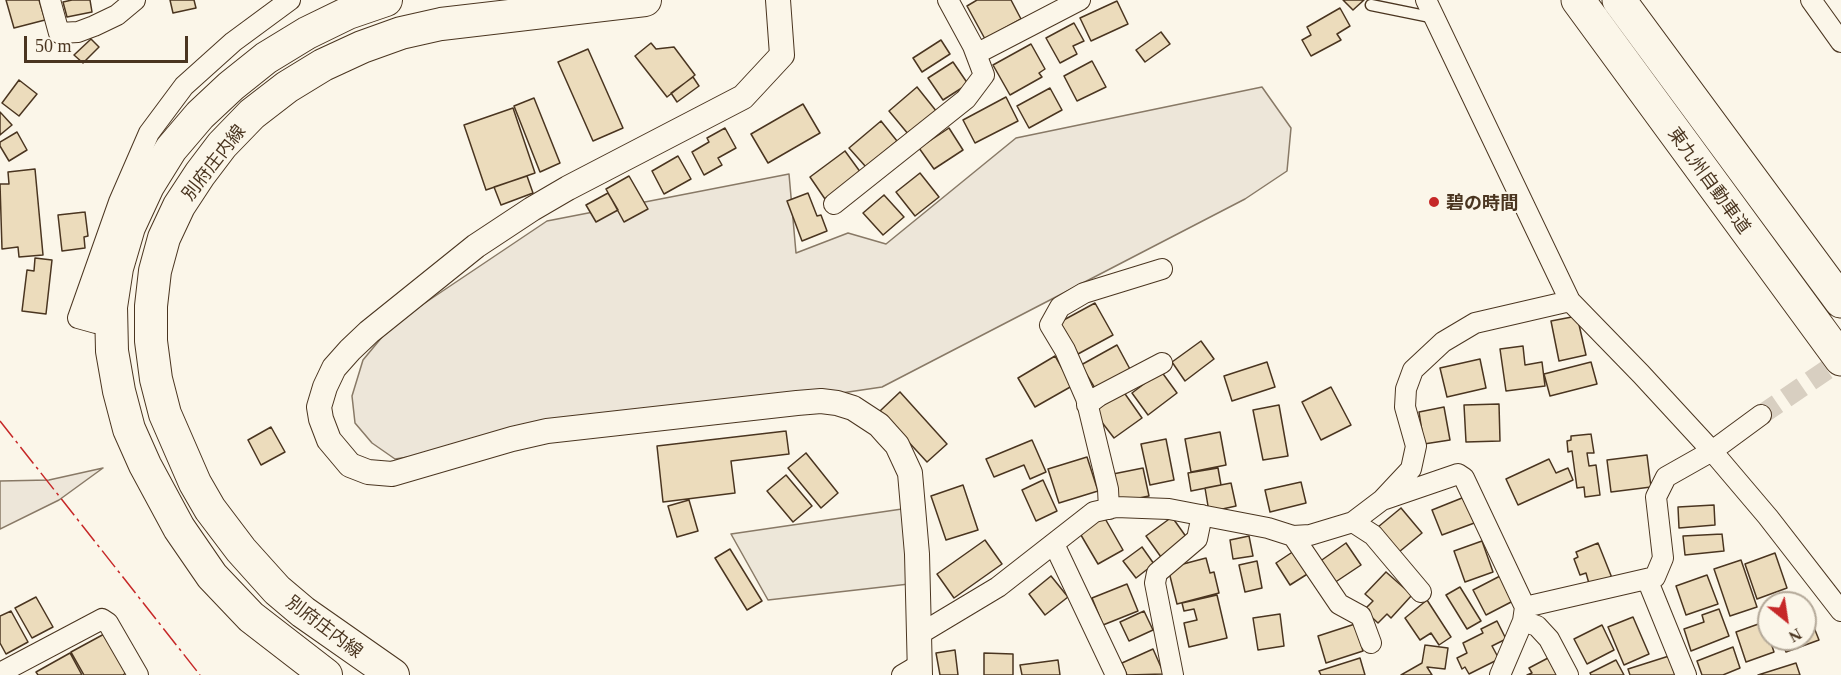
<!DOCTYPE html>
<html>
<head>
<meta charset="utf-8">
<style>
  body { margin:0 }
  #map { position:relative; width:1841px; height:675px; overflow:hidden; background:#fbf6e9; font-family:Georgia,serif }
  canvas { display:block }
  .north { position:absolute; left:1757px; top:591px; width:60px; height:60px; box-sizing:border-box; background:#fbf6e9; border:2px solid #b4a999; border-radius:50%; rotate:150deg; font-size:16px; font-weight:700; line-height:24px; text-align:center; color:#4a3520 }
  .north::after { content:''; display:block; margin:auto; width:21px; height:27px; background:#c62828; clip-path:polygon(50% 0,100% 100%,50% 72%,0 100%) }
  .scale { position:absolute; left:24px; top:36px; width:164px; height:27px; box-sizing:border-box; border:3px solid #4a3520; border-top:0; padding-left:8px; font-size:18px; line-height:21px; white-space:nowrap; color:#4a3520; -webkit-text-stroke:4px #fbf6e9; paint-order:stroke }
</style>
</head>
<body>
<div id="map">
<canvas width="1841" height="675"></canvas>
<div class="north">N</div>
<div class="scale">50 m</div>
</div>
<script>
const ctx = document.querySelector('canvas').getContext('2d');
ctx.lineJoin = 'round';
function paint(path, color) { ctx.fillStyle = color; ctx.fill(path, 'evenodd'); }
const toPath = rows => new Path2D(rows.map(r => 'M' + r).join(''));
function strokePath(path, color, width, dash) { ctx.strokeStyle = color; ctx.lineWidth = width; ctx.lineCap = dash ? 'butt' : 'round'; ctx.setLineDash(dash || []); ctx.stroke(path); }
function label(font, color, halo, rows, align = 'center') {
  ctx.font = font + ' Georgia,"Noto Sans JP",serif'; ctx.lineWidth = 4.5; ctx.setLineDash([]); ctx.textBaseline = 'middle'; ctx.strokeStyle = halo; ctx.fillStyle = color; for (const [text, x, y, turn = 0] of rows) {
    ctx.save(); ctx.translate(x, y); ctx.rotate((+turn || 0) * Math.PI / 180); ctx.textAlign = isNaN(turn) ? turn : align; if (halo) ctx.strokeText(text, 0, 0); ctx.fillText(text, 0, 0); ctx.restore();
  }
}
const green = toPath([
  [1262,87,1291,128,1287,171,1245,199,882,387,395,459,372,443,355,423,352,396,363,360,392,325,547,221,789,174,796,253,848,233,886,244,1016,138,1262,87],
  [103,468,59,500,0,529,0,481,49,480,103,468]
]);
paint(green, '#ede6d9');
strokePath(green, '#887966', 1.5);
const parking = toPath([
  [902,509,909,584,768,600,731,534,902,509]
]);
paint(parking, '#ede7d9');
strokePath(parking, '#887966', 1.5);
const building = toPath([
  [6,0,39,0,45,20,14,28,6,0],
  [72,0,90,0,92,12,67,17,63,2,72,0],
  [170,0,194,0,196,8,173,13,170,0],
  [977,0,1011,0,1021,19,985,39,967,6,977,0],
  [1343,0,1364,0,1353,10,1343,0],
  [1117,1,1128,24,1091,41,1080,18,1117,1],
  [1340,8,1350,26,1337,34,1341,40,1311,56,1302,40,1311,35,1307,27,1340,8],
  [1074,23,1084,41,1073,46,1077,54,1060,63,1046,38,1074,23],
  [1161,32,1170,44,1145,62,1136,50,1161,32],
  [91,39,99,47,83,63,74,55,91,39],
  [941,40,950,54,922,72,913,58,941,40],
  [651,43,656,49,674,47,695,75,667,97,635,56,651,43],
  [1031,44,1045,69,1039,73,1042,77,1010,95,993,65,1031,44],
  [588,49,623,128,593,141,558,62,588,49],
  [1092,61,1106,87,1077,101,1064,76,1092,61],
  [953,62,968,84,943,100,928,78,953,62],
  [693,77,699,86,677,102,671,93,693,77],
  [19,80,37,94,19,116,2,103,19,80],
  [917,87,937,112,909,135,889,111,917,87],
  [1050,88,1062,110,1029,128,1017,106,1050,88],
  [1006,97,1018,121,975,143,963,120,1006,97],
  [534,98,560,163,540,172,514,106,534,98],
  [803,104,820,133,768,163,751,134,803,104],
  [513,108,535,173,486,190,464,125,513,108],
  [0,112,12,125,0,135,0,112],
  [881,121,897,141,866,167,849,148,881,121],
  [725,128,736,148,718,158,722,165,704,175,692,152,709,142,707,138,725,128],
  [949,128,963,150,934,169,919,148,949,128],
  [17,132,27,150,9,161,0,146,0,142,17,132],
  [845,151,861,173,825,199,810,177,845,151],
  [678,156,691,179,664,194,652,171,678,156],
  [35,169,43,255,19,257,18,247,2,249,0,184,9,184,8,172,35,169],
  [920,173,939,197,915,216,896,192,920,173],
  [527,176,533,193,501,205,494,187,527,176],
  [629,176,648,209,624,222,606,189,629,176],
  [608,193,618,210,596,222,586,205,608,193],
  [808,193,817,216,821,215,827,231,802,241,787,201,808,193],
  [884,195,904,217,883,235,863,213,884,195],
  [85,212,88,236,84,237,85,248,62,251,58,215,85,212],
  [35,258,52,260,46,314,22,311,27,270,34,271,35,258],
  [1095,303,1113,335,1078,354,1060,322,1095,303],
  [1577,316,1586,355,1559,361,1551,321,1577,316],
  [1201,341,1214,359,1185,381,1172,362,1201,341],
  [1117,345,1131,371,1096,390,1081,365,1117,345],
  [1523,346,1525,365,1542,362,1545,386,1506,391,1500,349,1523,346],
  [1055,356,1072,386,1035,407,1018,378,1055,356],
  [1480,359,1486,388,1447,397,1440,368,1480,359],
  [1267,362,1275,387,1232,401,1224,376,1267,362],
  [1591,362,1597,384,1550,396,1544,374,1591,362],
  [1161,371,1177,393,1148,415,1132,393,1161,371],
  [1331,387,1351,425,1321,440,1302,402,1331,387],
  [1123,391,1142,418,1114,438,1094,412,1123,391],
  [900,392,947,444,927,462,880,411,900,392],
  [1499,404,1500,441,1466,442,1464,405,1499,404],
  [1279,405,1288,456,1263,460,1253,410,1279,405],
  [1444,407,1450,440,1424,444,1419,412,1444,407],
  [271,427,285,452,261,465,248,440,271,427],
  [786,431,789,454,731,461,735,493,663,502,657,446,786,431],
  [1220,432,1226,465,1191,472,1185,439,1220,432],
  [1591,434,1594,453,1587,453,1589,466,1596,465,1600,495,1585,497,1584,487,1577,488,1572,451,1568,452,1567,441,1571,440,1571,436,1591,434],
  [1166,439,1174,480,1150,485,1141,444,1166,439],
  [1032,440,1046,472,1030,479,1024,465,994,477,986,459,1032,440],
  [806,453,838,493,821,508,788,468,806,453],
  [1647,455,1651,487,1611,492,1607,460,1647,455],
  [1087,457,1098,491,1059,503,1048,469,1087,457],
  [1549,459,1556,473,1568,468,1573,480,1518,505,1506,479,1549,459],
  [1143,468,1149,496,1119,502,1113,474,1143,468],
  [1218,468,1221,485,1191,491,1188,473,1218,468],
  [786,475,812,506,793,522,767,491,786,475],
  [1043,480,1057,511,1036,521,1022,490,1043,480],
  [1301,482,1306,503,1270,512,1265,490,1301,482],
  [1231,483,1236,506,1209,512,1205,488,1231,483],
  [963,485,978,530,946,540,931,496,963,485],
  [1467,496,1477,522,1442,535,1432,510,1467,496],
  [689,500,698,531,677,537,668,506,689,500],
  [1714,505,1715,525,1679,528,1678,507,1714,505],
  [1401,508,1422,533,1399,552,1378,527,1401,508],
  [1103,515,1123,550,1098,564,1078,530,1103,515],
  [1172,517,1187,538,1161,557,1146,536,1172,517],
  [1722,534,1724,551,1685,555,1683,536,1722,534],
  [1249,536,1253,556,1233,559,1230,540,1249,536],
  [985,540,1002,564,954,598,937,574,985,540],
  [1482,541,1493,572,1465,582,1454,551,1482,541],
  [1346,543,1361,565,1334,583,1319,562,1346,543],
  [1598,543,1612,578,1590,587,1586,573,1580,575,1574,559,1578,557,1576,552,1598,543],
  [1142,547,1154,564,1136,578,1123,561,1142,547],
  [730,549,762,601,747,610,715,558,730,549],
  [1294,551,1309,573,1290,585,1276,563,1294,551],
  [1775,553,1787,588,1757,599,1745,564,1775,553],
  [1206,558,1210,573,1214,572,1219,593,1177,604,1168,568,1206,558],
  [1741,560,1757,607,1730,616,1714,569,1741,560],
  [1257,561,1262,588,1245,592,1239,565,1257,561],
  [1386,572,1412,595,1391,618,1387,614,1378,623,1364,610,1373,601,1365,594,1386,572],
  [1502,575,1515,600,1486,615,1473,590,1502,575],
  [1707,575,1718,604,1686,615,1676,586,1707,575],
  [1051,576,1068,597,1045,615,1029,594,1051,576],
  [1127,584,1138,611,1103,625,1092,598,1127,584],
  [1460,587,1481,621,1467,629,1446,595,1460,587],
  [1217,595,1227,638,1189,647,1184,623,1197,620,1194,609,1184,611,1182,603,1217,595],
  [36,597,53,627,32,638,15,608,36,597],
  [1427,600,1451,637,1439,645,1431,633,1420,640,1405,618,1427,600],
  [1719,609,1729,636,1691,651,1684,629,1704,622,1702,615,1719,609],
  [1805,610,1807,610,1819,640,1786,652,1781,639,1805,639,1805,610],
  [11,611,28,642,6,654,0,643,0,616,11,611],
  [1144,611,1153,630,1129,641,1120,622,1144,611],
  [1280,614,1284,646,1258,650,1253,618,1280,614],
  [1633,617,1649,654,1624,665,1608,627,1633,617],
  [1497,621,1506,639,1492,646,1499,659,1469,674,1465,667,1462,669,1457,658,1467,653,1463,643,1483,633,1481,629,1497,621],
  [1764,622,1774,652,1746,662,1736,632,1764,622],
  [1355,624,1363,651,1326,663,1318,636,1355,624],
  [1602,625,1614,650,1587,664,1574,639,1602,625],
  [106,633,127,672,123,675,84,675,71,652,106,633],
  [1425,645,1448,648,1445,669,1427,667,1432,675,1401,675,1422,663,1425,645],
  [1733,647,1740,668,1723,675,1702,675,1697,661,1733,647],
  [1153,649,1164,674,1127,675,1122,663,1153,649],
  [955,650,958,675,940,675,936,653,955,650],
  [70,653,82,675,38,675,36,672,70,653],
  [984,653,1013,654,1013,675,984,675,984,653],
  [1669,656,1675,675,1630,675,1628,669,1669,656],
  [1360,658,1365,675,1321,675,1319,671,1360,658],
  [1548,658,1557,675,1527,675,1532,673,1529,668,1548,658],
  [1058,660,1060,675,1022,675,1020,665,1058,660],
  [1616,660,1624,675,1591,675,1590,673,1616,660],
  [1796,663,1800,675,1758,675,1796,663]
]);
paint(building, '#ecdcbc');
strokePath(building, '#4a3520', 1.5);
strokePath(toPath([
  [1761,415,1841,360]
]), '#d8cfc1', 20, [20, 10]);
const service = toPath([
  [1371,5,1435,18]
]);
const minor = toPath([
  [50,0,59,33,78,32,94,26,117,15,135,0],
  [1426,0,1570,301,1641,374,1712,451,1768,517,1841,611],
  [1811,0,1841,42],
  [976,54,1080,0],
  [834,204,966,99,984,75,973,46,948,0],
  [93,276,101,300,96,323,78,318,119,202,149,133,184,86,233,42,290,0],
  [1087,405,1099,396,1162,363],
  [1385,499,1458,474,1464,478,1525,607,1523,621,1500,675],
  [1109,509,1108,489,1086,398,1065,350,1050,325,1060,307,1084,293,1162,269],
  [1353,522,1373,535,1421,592],
  [1293,536,1339,604,1361,616,1371,643],
  [1054,544,1116,675],
  [1647,579,1686,675],
  [1525,607,1655,577,1663,558,1656,497,1666,477,1712,451,1761,415],
  [1523,621,1537,626,1549,639,1568,675],
  [918,635,998,587,1094,512,1116,507,1169,509,1268,528,1293,536,1310,535,1353,522,1382,500,1411,469,1416,446,1405,407,1406,389,1413,370,1443,342,1475,323,1570,301],
  [0,673,102,619,108,623,138,675],
  [902,675,919,665],
  [1173,675,1155,583,1157,573,1197,539,1202,515]
]);
const tertiary = toPath([
  [778,0,782,55,743,97,568,188,532,209,476,246,369,332,350,350,334,368,325,387,319,407,321,419,329,440,350,465,368,472,392,474,512,439,547,431,797,403,821,401,837,403,853,408,879,425,887,434,897,445,910,473,917,554,920,675]
]);
const primary = toPath([
  [326,675,251,617,212,576,179,528,145,465,129,429,119,391,112,351,111,307,117,268,129,227,148,186,171,149,200,115,231,86,266,58,307,33,348,13,386,0],
  [393,675,303,612,277,590,241,550,210,509,195,483,165,414,156,379,151,341,151,306,155,271,164,238,179,206,200,174,222,145,252,114,287,87,323,65,362,47,401,33,441,24,645,0]
]);
const motorway = toPath([
  [1578,0,1841,359],
  [1619,0,1841,301]
]);
strokePath(service, '#4a3520', 13);
strokePath(minor, '#4a3520', 22);
strokePath(tertiary, '#4a3520', 26);
strokePath(primary, '#4a3520', 34);
strokePath(motorway, '#4a3520', 35);
strokePath(service, '#fbf6e9', 10);
strokePath(minor, '#fbf6e9', 20);
strokePath(tertiary, '#fbf6e9', 24);
strokePath(primary, '#fbf6e9', 32);
strokePath(motorway, '#fbf6e9', 33);
strokePath(toPath([
  [0,421,200,675]
]), '#c62828', 1.5, [21, 4.5, 3, 4.5]);
for (const [x, y, r, color] of [
  [1434,202,6,"#c62828"]
]) { const dot = new Path2D(); dot.arc(x, y, r, 0, 2 * Math.PI); ctx.fillStyle = color; ctx.fill(dot); strokePath(dot, '#fbf6e9', 2); }
label('18px', '#4a3520', '#fbf6e9', [
  ["別府庄内線",213,162,-52],
  ["東九州自動車道",1710,180,54],
  ["別府庄内線",325,626,37]
]);
label('bold 18px', '#4a3520', '#fbf6e9', [
  ["碧の時間",1446,202]
], 'left');
</script>
</body>
</html>
